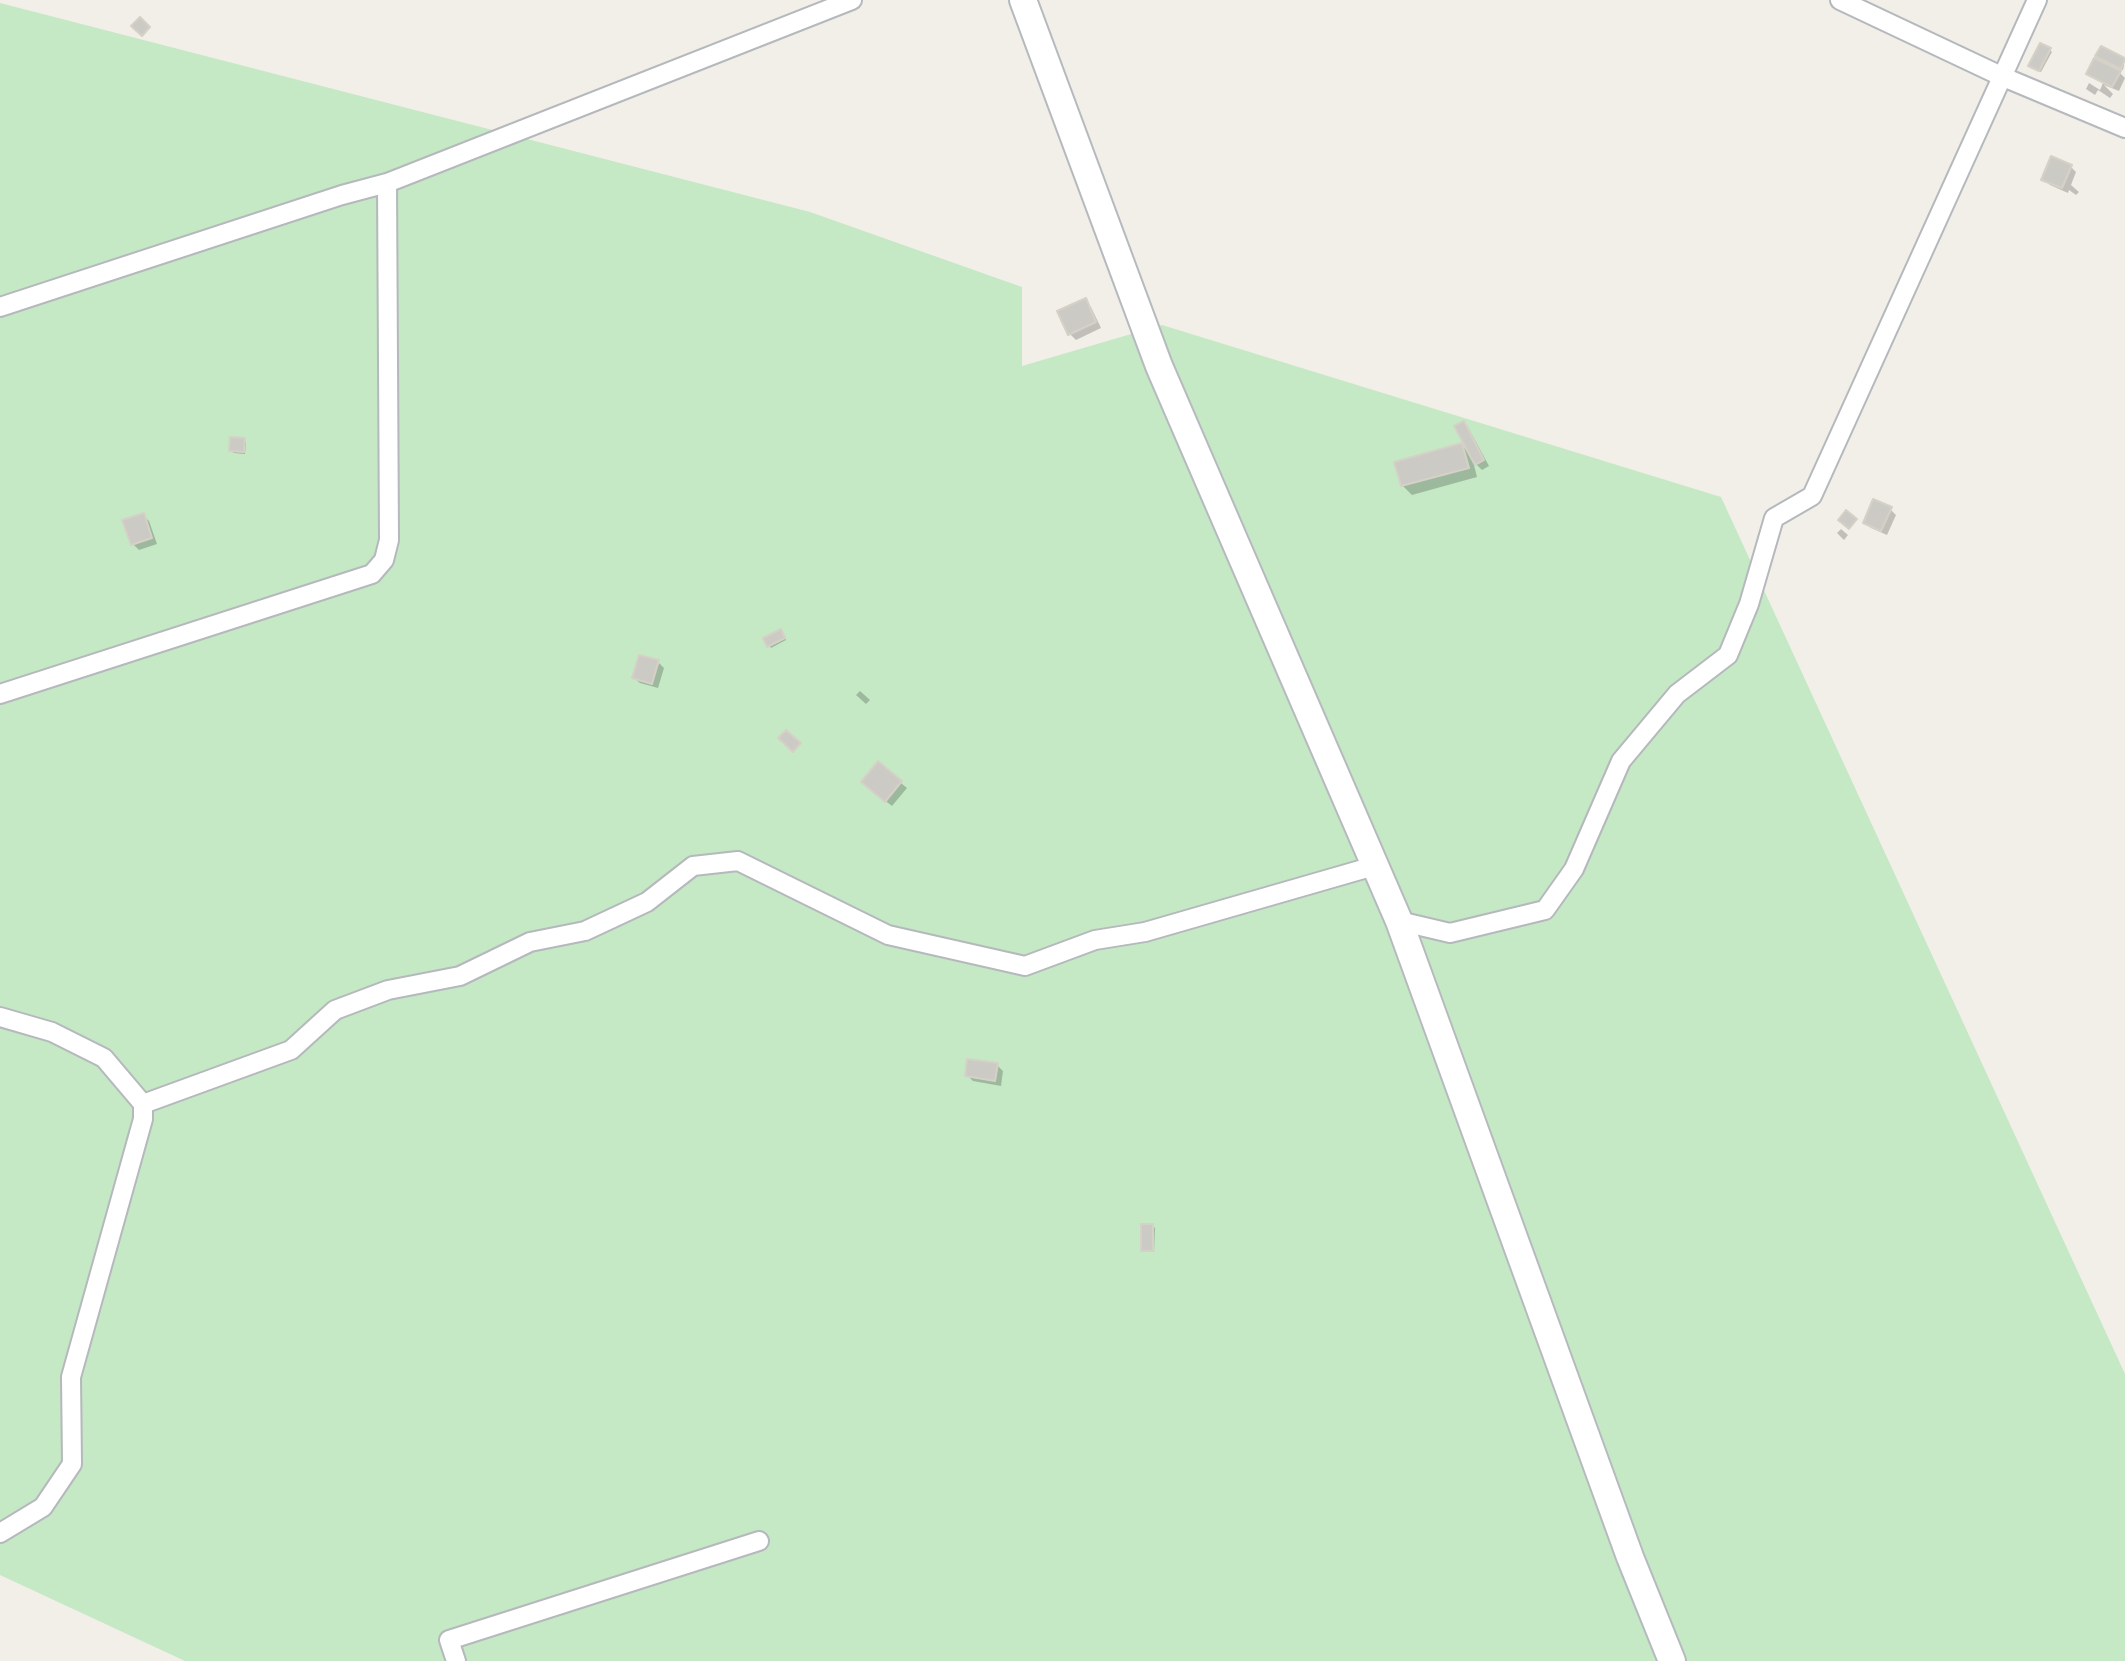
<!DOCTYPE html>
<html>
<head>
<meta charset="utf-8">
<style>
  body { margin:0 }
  canvas { display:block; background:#f1efe8 }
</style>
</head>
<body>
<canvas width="2125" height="1661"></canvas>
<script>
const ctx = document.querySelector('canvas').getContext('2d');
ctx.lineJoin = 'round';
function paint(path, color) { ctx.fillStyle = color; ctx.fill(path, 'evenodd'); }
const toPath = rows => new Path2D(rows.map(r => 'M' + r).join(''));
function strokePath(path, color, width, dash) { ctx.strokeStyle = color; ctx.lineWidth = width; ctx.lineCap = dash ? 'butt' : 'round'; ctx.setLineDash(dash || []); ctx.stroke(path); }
paint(toPath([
  [0,3,810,212,1022,287,1022,366,1162,325,1721,497,2125,1374,2125,1661,185,1661,0,1575]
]), '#c5e8c5');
paint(toPath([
  [2102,48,2125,60,2123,70,2113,66,2125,78,2119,91,2104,85,2113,94,2110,98,2098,90,2095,95,2086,89,2089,83,2100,90,2103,83,2089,73,2110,67,2111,64],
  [2049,49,2052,52,2041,72,2033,68],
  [2070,166,2076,172,2071,185,2079,192,2076,195,2069,190,2068,193,2050,185,2044,180],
  [1085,301,1091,307,1101,328,1076,340,1070,334],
  [1463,423,1469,429,1489,466,1482,470,1473,461,1477,477,1412,495,1402,485,1462,445,1469,452],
  [244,440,246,442,245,454,234,453,231,451],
  [1890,509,1896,515,1887,535,1871,528,1865,522],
  [143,515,149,521,157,544,139,550,133,544],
  [1841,529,1848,535,1844,540,1837,533],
  [783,634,786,640,771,648,769,645],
  [658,662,664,668,658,688,640,683,634,678],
  [860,691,870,700,866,704,856,695],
  [878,764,907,788,892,806,869,788],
  [997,1065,1003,1071,1001,1086,973,1081,967,1075],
  [1152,1226,1155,1228,1154,1252,1145,1252,1143,1250]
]), '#0003');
const building = toPath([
  [140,17,150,27,142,36,131,26,140,17],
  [2040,43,2051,48,2039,71,2028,66,2040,43],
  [2101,46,2125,58,2121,69,2095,56,2101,46],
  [2094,58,2121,71,2112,87,2086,74,2094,58],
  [2051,156,2072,165,2062,188,2041,180,2051,156],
  [1086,298,1096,322,1068,335,1057,311,1086,298],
  [1464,421,1484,460,1475,465,1454,426,1464,421],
  [230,437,245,438,244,452,229,451,230,437],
  [1462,443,1469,468,1401,486,1394,462,1462,443],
  [1873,499,1892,507,1881,531,1863,523,1873,499],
  [1846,510,1857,519,1849,529,1838,520,1846,510],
  [144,513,152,538,131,545,122,520,144,513],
  [781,629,785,638,767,647,763,638,781,629],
  [639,655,659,660,652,684,632,678,639,655],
  [786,730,801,743,793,752,778,738,786,730],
  [878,761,902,781,885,802,861,782,878,761],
  [967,1059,998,1063,995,1081,965,1076,967,1059],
  [1141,1224,1153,1224,1153,1251,1141,1251,1141,1224]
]);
paint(building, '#cccac5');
strokePath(building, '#d6d1c6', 2);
const street = toPath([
  [1840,0,2001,76,2125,128],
  [0,307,342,195,387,183],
  [0,694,372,574,384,560,389,540,387,183,852,0],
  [1399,921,1450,933,1545,910,1574,869,1621,761,1677,694,1728,655,1749,604,1774,518,1812,496,2037,0],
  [0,1017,52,1032,104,1058,143,1104,291,1050,335,1010,388,990,460,976,530,942,585,931,647,902,693,866,738,861,888,935,1025,966,1095,940,1145,932,1374,866],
  [0,1533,43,1507,72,1464,71,1377,143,1119,143,1104],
  [456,1661,449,1640,759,1541]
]);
const secondary = toPath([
  [1023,0,1159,366,1399,921,1630,1557,1672,1661]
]);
strokePath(street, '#b5b8bc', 22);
strokePath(secondary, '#b6babf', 30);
strokePath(street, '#fff', 18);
strokePath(secondary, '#fff', 26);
</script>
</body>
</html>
